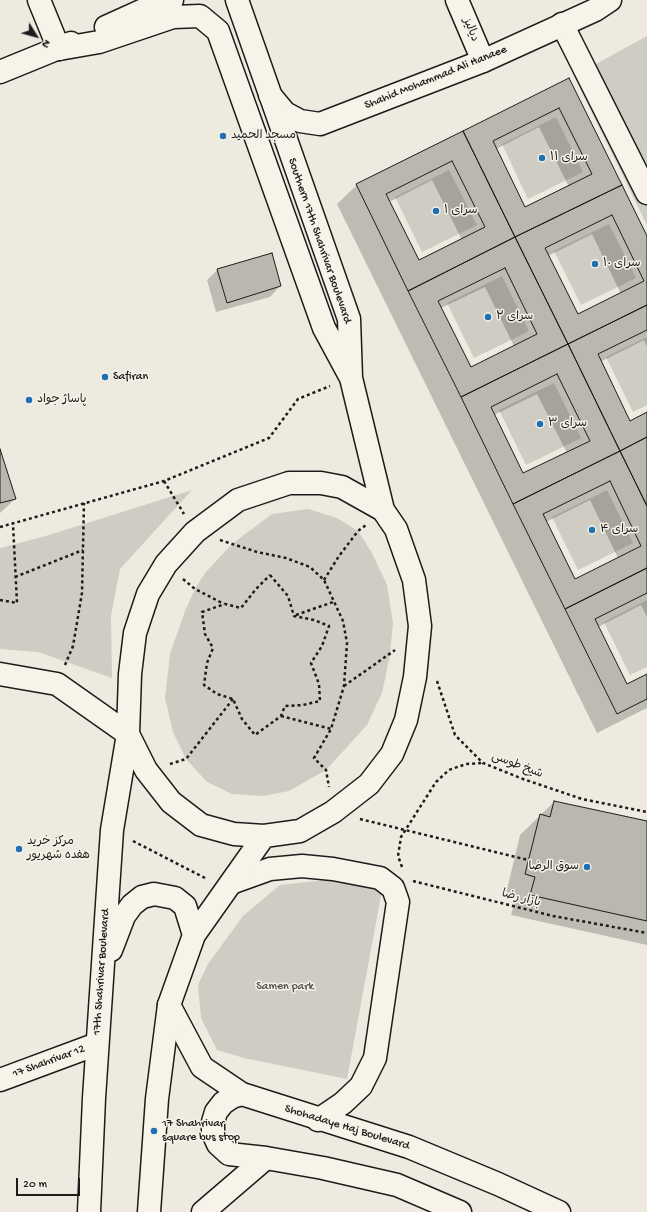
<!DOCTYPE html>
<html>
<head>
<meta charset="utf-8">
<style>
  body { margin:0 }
  #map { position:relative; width:647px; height:1212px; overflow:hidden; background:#eeeae0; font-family:"Gochi Hand",sans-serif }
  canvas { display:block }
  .north { position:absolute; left:16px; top:16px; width:40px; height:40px; -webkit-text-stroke:3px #f7f3e8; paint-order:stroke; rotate:127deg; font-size:11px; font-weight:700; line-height:16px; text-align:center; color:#1c1c1c }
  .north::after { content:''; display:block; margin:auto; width:14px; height:18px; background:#1c1c1c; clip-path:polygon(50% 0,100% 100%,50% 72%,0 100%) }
  .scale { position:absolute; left:16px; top:1178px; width:64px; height:18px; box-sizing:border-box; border:2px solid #1c1c1c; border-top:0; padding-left:5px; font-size:12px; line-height:14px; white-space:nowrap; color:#1c1c1c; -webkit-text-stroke:3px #f7f3e8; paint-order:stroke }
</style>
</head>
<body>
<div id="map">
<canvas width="647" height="1212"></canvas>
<div class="north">N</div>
<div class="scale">20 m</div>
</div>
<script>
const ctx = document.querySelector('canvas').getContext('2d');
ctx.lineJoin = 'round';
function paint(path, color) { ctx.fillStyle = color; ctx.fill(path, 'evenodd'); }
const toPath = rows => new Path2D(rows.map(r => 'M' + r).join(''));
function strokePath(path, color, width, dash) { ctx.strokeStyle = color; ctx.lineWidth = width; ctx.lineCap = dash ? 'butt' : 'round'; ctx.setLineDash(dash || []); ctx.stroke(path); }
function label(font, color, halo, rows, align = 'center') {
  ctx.font = font + ' "Gochi Hand","Playpen Sans Arabic",sans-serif'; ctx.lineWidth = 3; ctx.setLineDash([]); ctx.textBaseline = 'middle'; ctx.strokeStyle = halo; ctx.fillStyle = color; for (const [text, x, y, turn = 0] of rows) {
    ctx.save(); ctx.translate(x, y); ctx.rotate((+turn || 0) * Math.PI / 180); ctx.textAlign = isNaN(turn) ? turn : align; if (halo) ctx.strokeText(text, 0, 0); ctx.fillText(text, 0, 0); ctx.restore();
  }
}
paint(toPath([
  [647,36,647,225,574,76],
  [556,117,583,172,528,199,502,144],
  [449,170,477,225,422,252,395,197],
  [609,224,636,278,581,305,554,251],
  [502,276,529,331,474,358,447,303],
  [647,337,647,405,633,412,606,357],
  [554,383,581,438,526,465,499,410],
  [192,490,120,569,111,616,112,678,38,652,0,649,0,548,49,535],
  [607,490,633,543,578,570,552,517],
  [308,509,337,518,358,531,372,553,387,585,393,623,390,655,382,693,367,725,326,770,289,791,263,796,232,794,207,782,186,759,173,732,165,698,170,654,185,611,195,589,205,573,232,544,272,514],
  [647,600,647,667,630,675,604,622],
  [326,880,382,890,347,1079,244,1058,217,1050,201,1018,198,985,208,964,243,916,280,885]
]), '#cfccc3');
paint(toPath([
  [569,79,647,238,647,347,644,340,600,362,630,422,647,413,647,617,641,605,598,627,626,685,647,675,647,708,597,733,337,204,357,185],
  [539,127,569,187,525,209,496,149],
  [432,180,462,240,418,262,389,202],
  [592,234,621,294,577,315,548,256],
  [485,287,514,346,471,368,441,308],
  [537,394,567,453,523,475,494,415],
  [590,500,618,558,575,580,546,522],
  [217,270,280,286,270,297,216,312,207,280],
  [0,452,15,499,0,513],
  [554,802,647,822,647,945,511,915,516,897,506,894,520,835]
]), '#0003');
const building = toPath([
  [569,78,622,185,515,237,463,131,569,78],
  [559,108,592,174,525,207,493,141,559,108],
  [463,131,515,237,408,291,356,184,463,131],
  [452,161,485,227,419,260,386,194,452,161],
  [622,185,647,236,647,305,568,344,515,237,622,185],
  [612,215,644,281,578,314,545,248,612,215],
  [515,237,568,344,461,397,408,291,515,237],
  [505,268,537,334,471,367,438,301,505,268],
  [272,253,281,286,227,303,217,269,272,253],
  [647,305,647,330,598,354,630,421,647,412,647,437,620,451,568,344,647,305],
  [568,344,620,451,513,504,461,397,568,344],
  [557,374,590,441,523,473,491,407,557,374],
  [647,437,647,506,620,451,647,437],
  [0,449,16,499,0,503,0,449],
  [620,451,647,506,647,568,565,609,513,504,620,451],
  [610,481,641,546,575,579,543,514,610,481],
  [647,568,647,593,595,619,627,684,647,674,647,699,617,714,565,609,647,568],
  [554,801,647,821,647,921,530,895,535,877,525,874,540,814,550,817,554,801]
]);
paint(building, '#bab7af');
strokePath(building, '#1c1c1c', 1);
const minor = toPath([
  [39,0,59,49],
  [457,0,483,61],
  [562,24,647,193],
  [231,883,270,869,302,866,333,869,380,878,393,888,398,902,375,1058,361,1086,343,1103,318,1120],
  [0,1080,97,1044]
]);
const tertiary = toPath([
  [169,1005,202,1067,242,1094,409,1147,498,1184,559,1212],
  [242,1094,232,1097,223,1103,216,1112,213,1122,213,1133,218,1144,229,1154,266,1158],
  [203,1212,266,1158,323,1168,397,1185,460,1212]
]);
const secondary = toPath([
  [270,95,285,113,300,121,320,124,483,61,595,10,610,0]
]);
const primary = toPath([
  [237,0,349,319,351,378,383,510],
  [106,27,150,7,172,0],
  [59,49,99,42,173,17,200,16,218,31,324,328,351,378],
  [0,72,71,43],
  [289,483,321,483,342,487,383,510,396,529,414,580,420,626,415,677,406,720,392,754,369,784,333,812,300,831,264,836,234,834,201,825,171,802,146,770,128,734,130,674,135,633,148,594,166,564,195,532,238,500,289,483],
  [0,674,57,684,128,734,112,830,94,1098,89,1212],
  [111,950,124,916,132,905,142,897,154,894,175,898,185,906,194,935],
  [149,1212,157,1099,169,1005,194,935,264,836]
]);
strokePath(minor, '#1c1c1c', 25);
strokePath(tertiary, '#1c1c1c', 25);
strokePath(secondary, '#1c1c1c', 25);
strokePath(primary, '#1c1c1c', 25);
strokePath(toPath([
  [164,481,184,514],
  [0,527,164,481,269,438,298,399,330,386],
  [220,540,257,552,286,558,310,567,324,580,343,621,347,643,344,686,331,729,314,758,326,770,329,787],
  [270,575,288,596,294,616,314,620,329,626,322,646,311,663,319,684,320,701,303,705,285,706,281,716,255,735,242,719,233,699,217,694,204,685,207,663,213,648,205,634,202,612,225,604,241,608,256,589,270,575],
  [15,577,83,550],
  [183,579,195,589,224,604],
  [324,580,339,556,358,531,366,525],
  [0,600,17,603,13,524],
  [296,615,333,602],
  [65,665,73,646,82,593,84,503],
  [437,681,455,735,483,763,523,779,582,799,647,812],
  [344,686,395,650],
  [281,716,331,729],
  [170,764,186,759,233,699],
  [360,819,528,860],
  [133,841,207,879],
  [402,867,398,856,401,837,436,782,449,770,466,764,483,763],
  [413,881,553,916,647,933]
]), '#1c1c1c', 2.5, [3, 3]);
strokePath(minor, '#f7f3e8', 22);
strokePath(tertiary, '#f7f3e8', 22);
strokePath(secondary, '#f7f3e8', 22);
strokePath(primary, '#f7f3e8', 22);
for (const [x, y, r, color] of [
  [223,136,4,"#1f6fb2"],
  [542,158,4,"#1f6fb2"],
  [436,211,4,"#1f6fb2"],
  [595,264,4,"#1f6fb2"],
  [488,317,4,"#1f6fb2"],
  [105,377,4,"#1f6fb2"],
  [29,400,4,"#1f6fb2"],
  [540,424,4,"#1f6fb2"],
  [592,530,4,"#1f6fb2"],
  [19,849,4,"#1f6fb2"],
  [587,867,4,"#1f6fb2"],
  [154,1131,4,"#1f6fb2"]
]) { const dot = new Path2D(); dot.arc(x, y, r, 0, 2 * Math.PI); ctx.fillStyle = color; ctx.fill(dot); strokePath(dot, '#f7f3e8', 1.5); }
label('12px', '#1c1c1c', '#f7f3e8', [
  ["دیالیز",470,30,67],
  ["Shahid Mohammad Ali Hanaee",436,78,-22],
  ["Southern 17th Shahrivar Boulevard",319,241,71],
  ["شیخ طوسی",517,766,21],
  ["بازار رضا",521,899,15],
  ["17th Shahrivar Boulevard",102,972,-86],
  ["17 Shahrivar 12",49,1062,-20],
  ["Shohadaye Haj Boulevard",347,1128,17]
]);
label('12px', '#1c1c1c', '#f7f3e8', [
  ["مسجد الحمید",231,136],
  ["سرای ۱۱",550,158],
  ["سرای ۱",444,211],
  ["سرای ۱۰",603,264],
  ["سرای ۲",496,317],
  ["Safiran",113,377],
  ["پاساژ جواد",37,400],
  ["سرای ۳",548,424],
  ["سرای ۴",600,530],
  ["مرکز خرید",27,842],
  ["هفده شهریور",27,856],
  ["سوق الرضا",579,867,"right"],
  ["17 Shahrivar",162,1124],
  ["square bus stop",162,1138]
], 'left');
label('12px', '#52514e', '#f7f3e8', [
  ["Samen park",285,987]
]);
</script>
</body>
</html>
